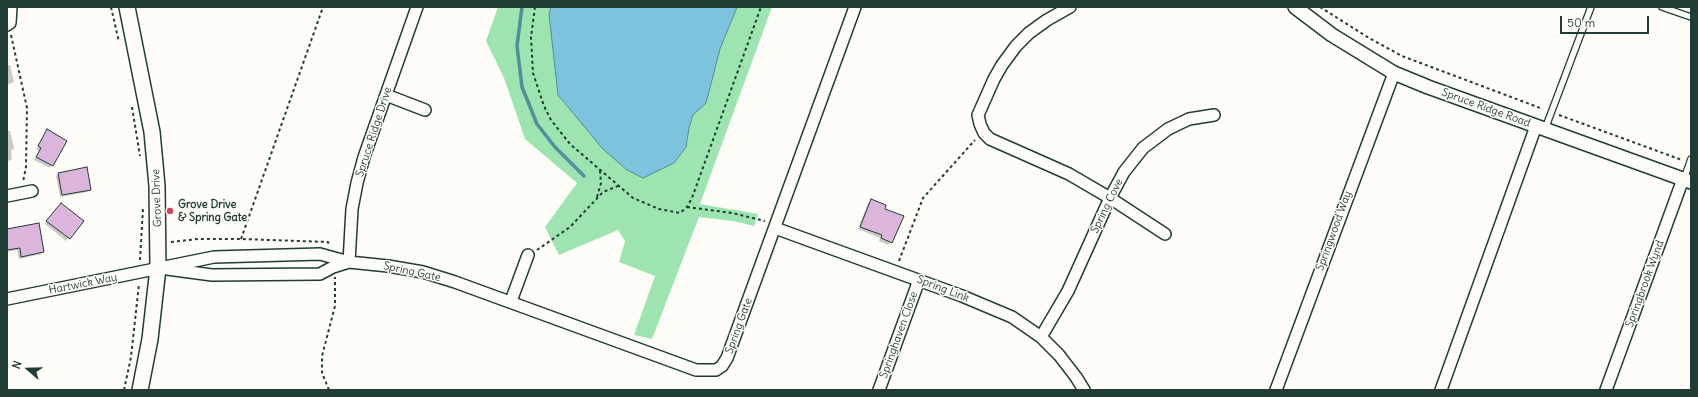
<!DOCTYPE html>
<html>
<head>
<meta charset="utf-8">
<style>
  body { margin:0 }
  #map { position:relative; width:1698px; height:397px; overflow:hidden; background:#fdfcf7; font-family:Delius,sans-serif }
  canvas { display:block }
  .frame { position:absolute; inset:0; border:8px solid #1f3d34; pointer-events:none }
  .north { position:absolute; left:8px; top:349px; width:40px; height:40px; -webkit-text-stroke:3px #fdfcf7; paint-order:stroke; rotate:290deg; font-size:11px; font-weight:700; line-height:16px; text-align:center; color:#1f3d34 }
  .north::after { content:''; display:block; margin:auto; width:14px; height:18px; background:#1f3d34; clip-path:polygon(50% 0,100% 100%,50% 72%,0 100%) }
  .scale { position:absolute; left:1560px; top:16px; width:89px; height:18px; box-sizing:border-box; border:2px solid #1f3d34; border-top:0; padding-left:5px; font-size:12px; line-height:14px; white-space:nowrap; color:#1f3d34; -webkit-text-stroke:3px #fdfcf7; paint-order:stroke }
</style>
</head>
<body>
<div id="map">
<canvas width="1698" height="397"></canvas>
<div class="frame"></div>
<div class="north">N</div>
<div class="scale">50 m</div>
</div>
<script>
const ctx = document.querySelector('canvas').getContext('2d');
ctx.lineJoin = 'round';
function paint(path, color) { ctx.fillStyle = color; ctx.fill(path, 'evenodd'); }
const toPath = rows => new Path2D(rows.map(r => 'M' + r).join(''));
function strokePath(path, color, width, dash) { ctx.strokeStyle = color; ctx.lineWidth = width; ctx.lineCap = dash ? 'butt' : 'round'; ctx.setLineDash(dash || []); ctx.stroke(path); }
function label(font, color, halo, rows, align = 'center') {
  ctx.font = font + ' Delius,sans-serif'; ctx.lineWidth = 3; ctx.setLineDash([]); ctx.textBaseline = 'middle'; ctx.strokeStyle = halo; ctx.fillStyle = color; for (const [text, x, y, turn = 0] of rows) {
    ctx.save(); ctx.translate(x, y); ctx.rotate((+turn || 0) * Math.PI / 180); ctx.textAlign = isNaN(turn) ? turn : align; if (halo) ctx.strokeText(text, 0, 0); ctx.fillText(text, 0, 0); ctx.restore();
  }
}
paint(toPath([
  [498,7,772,7,700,204,758,214,754,226,733,221,699,217,652,339,634,335,655,276,619,262,625,241,618,230,559,255,545,227,577,183,525,139,504,78,486,41]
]), '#9ee4b1');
const water = toPath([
  [551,7,737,7,720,49,706,103,693,115,689,128,686,147,674,163,643,178,627,170,603,149,558,95,549,14,551,7]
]);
paint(water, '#7dc3de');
strokePath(water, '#578d9a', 1);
paint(toPath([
  [7,65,10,65,14,82,7,85],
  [7,131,10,131,14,148,11,151,12,159,7,162],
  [47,131,66,141,50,168,34,160,39,151,36,149],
  [58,174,90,190,87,192,60,197,56,176],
  [871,200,883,209,903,217,896,234,888,245,879,241,880,238,858,229,868,203],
  [58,207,83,221,66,241,45,224],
  [7,230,43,252,41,254,19,259,17,250,7,252]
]), '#0003');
strokePath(toPath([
  [522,7,517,46,522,87,537,124,555,147,584,176]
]), '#578d9a', 3.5);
const building = toPath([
  [47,129,67,141,53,166,36,157,41,148,38,146,47,129],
  [87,167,91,190,62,195,58,173,87,167],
  [871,199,886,205,885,209,904,216,892,243,881,238,882,235,860,227,871,199],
  [61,203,84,221,70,239,46,221,61,203],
  [39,223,44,252,21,257,20,248,7,250,7,229,39,223]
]);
paint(building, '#dcb5dd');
strokePath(building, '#1f3d34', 1);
const service = toPath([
  [1662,7,1691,17],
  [1545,129,1591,7],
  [1684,179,1691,159]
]);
const minor = toPath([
  [1070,7,1047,20,1029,33,1016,46,1002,65,994,79,978,115,980,124,984,133,990,139,1069,174,1110,198,1165,234],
  [7,25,10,23,11,7],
  [386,95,425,110],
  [7,196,32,191],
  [775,228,962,296,1012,317,1041,337,1059,355,1076,377,1084,390],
  [349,262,352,209,357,183,364,157,417,7],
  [167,269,212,275,320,274,333,267,349,262],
  [7,299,214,257,320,254,349,262,388,266,423,272,455,282,696,370,716,370,722,366,727,358,855,7],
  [511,301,528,255],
  [1041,337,1068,291,1110,198,1124,172,1143,148,1168,129,1189,119,1214,115],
  [879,390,919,280],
  [1276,390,1394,73],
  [1441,390,1536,126],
  [1606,390,1683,179]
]);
const tertiary = toPath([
  [1295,7,1332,35,1394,73,1428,87,1691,182]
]);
const secondary = toPath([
  [127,7,152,132,157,186,158,268,150,339,140,390]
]);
strokePath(service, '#1f3d34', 8);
strokePath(minor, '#1f3d34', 14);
strokePath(tertiary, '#1f3d34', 16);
strokePath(secondary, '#1f3d34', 18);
strokePath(toPath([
  [111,7,119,42],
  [535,7,531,37,533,73,544,106,551,120,570,144,633,198,659,209,680,213,687,207,692,198,761,7],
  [1320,7,1369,38,1402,56,1543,109],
  [11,35,27,108,26,167,23,182],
  [132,107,140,156],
  [1559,115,1682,160],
  [597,197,601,183,600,170],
  [687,207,732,213,765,221],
  [241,239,323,7],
  [171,242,198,239,241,239,328,242,329,245],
  [537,250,570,227,603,192,618,186],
  [140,260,143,208],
  [899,261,923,198,975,140],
  [124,390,131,357,139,284],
  [329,390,322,373,322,356,335,306,335,277]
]), '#1f3d34', 2, [3, 3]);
strokePath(service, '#fdfcf7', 5.5);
strokePath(minor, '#fdfcf7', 11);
strokePath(tertiary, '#fdfcf7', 13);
strokePath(secondary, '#fdfcf7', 15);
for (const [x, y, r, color] of [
  [170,211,4,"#d1495b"]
]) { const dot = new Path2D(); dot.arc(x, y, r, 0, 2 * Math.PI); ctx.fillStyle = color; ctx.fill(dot); strokePath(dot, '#fdfcf7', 1.5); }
label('11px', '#1f3d34', '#fdfcf7', [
  ["Spruce Ridge Road",1486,108,20],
  ["Spruce Ridge Drive",374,132,-72],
  ["Grove Drive",157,198,-92],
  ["Spring Cove",1107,206,-64],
  ["Springwood Way",1334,231,-70],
  ["Spring Gate",412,272,12],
  ["Hartwick Way",83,284,-11],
  ["Springbrook Wynd",1645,284,-70],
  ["Spring Link",943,289,21],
  ["Spring Gate",739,326,-70],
  ["Springhaven Close",899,335,-70]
]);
label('bold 11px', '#1f3d34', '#fdfcf7', [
  ["Grove Drive",178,205],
  ["& Spring Gate",178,218]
], 'left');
</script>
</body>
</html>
